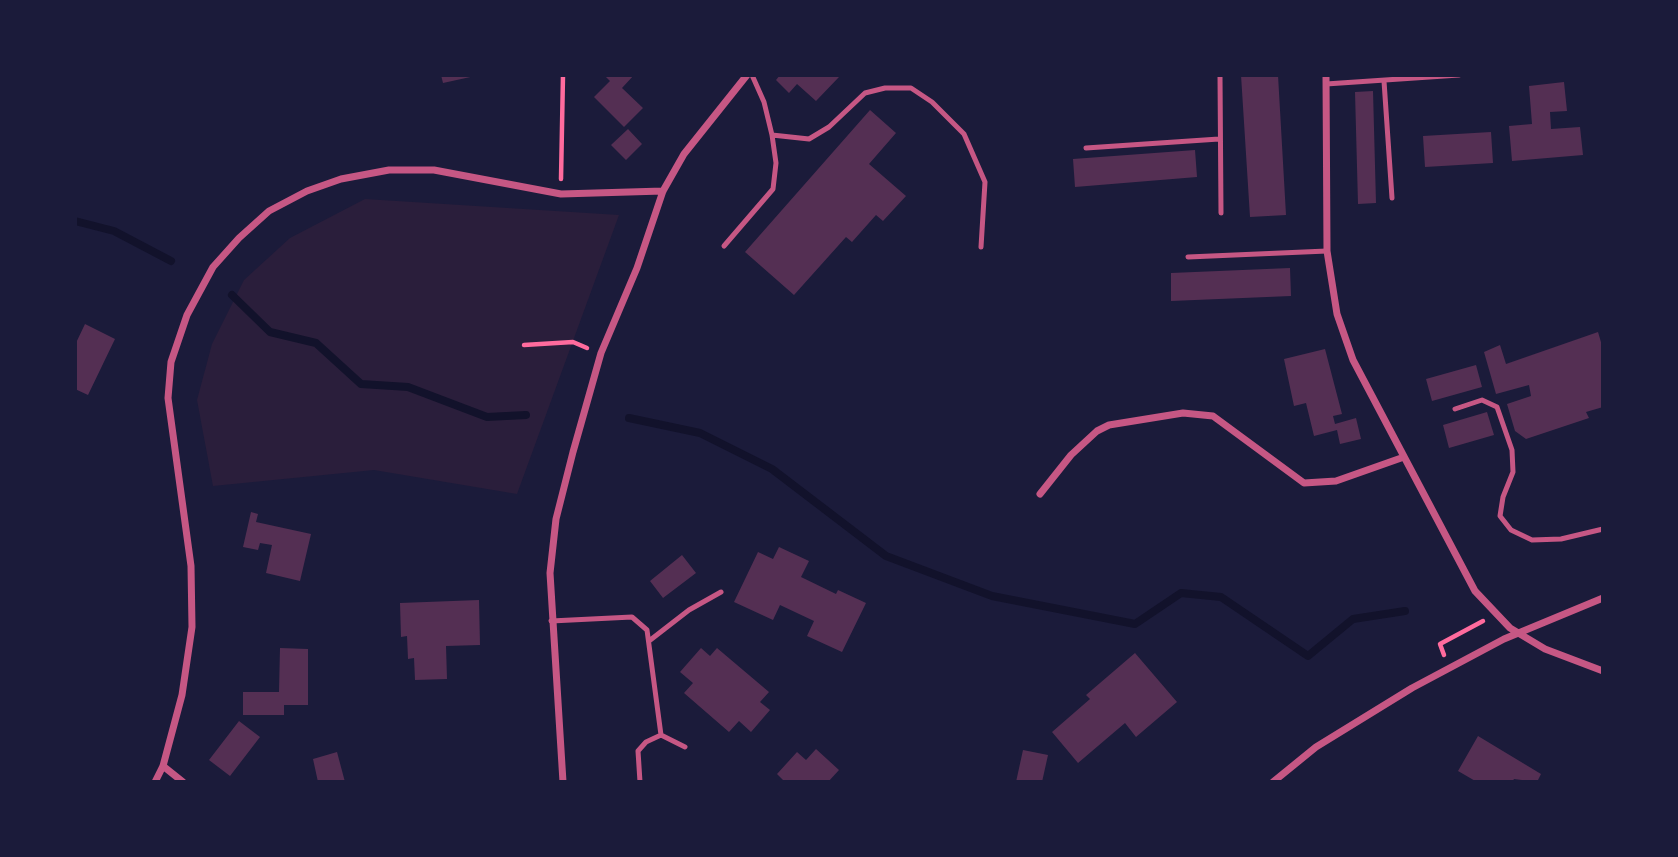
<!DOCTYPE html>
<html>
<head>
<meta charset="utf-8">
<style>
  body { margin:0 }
  #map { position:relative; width:1678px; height:857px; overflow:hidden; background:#1b1b3a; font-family:"DejaVu Sans",sans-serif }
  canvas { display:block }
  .frame { position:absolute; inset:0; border:77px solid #1b1b3a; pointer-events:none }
</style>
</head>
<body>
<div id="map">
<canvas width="1678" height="857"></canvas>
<div class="frame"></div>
</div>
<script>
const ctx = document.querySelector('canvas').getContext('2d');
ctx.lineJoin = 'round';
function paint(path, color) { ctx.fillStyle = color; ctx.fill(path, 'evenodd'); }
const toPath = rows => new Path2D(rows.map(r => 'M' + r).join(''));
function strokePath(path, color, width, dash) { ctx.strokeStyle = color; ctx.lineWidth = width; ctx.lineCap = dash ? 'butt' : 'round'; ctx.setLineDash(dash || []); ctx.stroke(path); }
paint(toPath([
  [365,199,619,215,517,494,374,470,213,486,197,400,212,344,244,280,290,238]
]), '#2a1e3b');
strokePath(toPath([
  [75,221,114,231,171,261],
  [232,295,270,332,316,343,361,384,408,387,487,417,526,415],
  [629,418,700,433,772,469,886,556,992,596,1135,624,1181,593,1221,597,1308,656,1353,619,1405,611]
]), '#12122b', 8);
paint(toPath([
  [441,75,475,75,475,76,443,83],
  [604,75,634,75,622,88,643,108,624,127,594,97,610,81],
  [780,75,837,75,839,77,816,101,797,84,789,93,776,80],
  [1241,75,1278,75,1286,215,1250,217],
  [1564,82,1567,111,1550,112,1551,129,1580,127,1583,155,1512,161,1509,126,1532,124,1529,86],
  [1373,91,1376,203,1358,204,1355,92],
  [870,110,896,133,869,164,906,196,883,221,876,215,852,242,846,237,794,295,745,252],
  [628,129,642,144,626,160,611,145],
  [1491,132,1493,163,1425,167,1423,136],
  [1195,150,1197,177,1075,187,1073,159],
  [1290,268,1291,296,1171,301,1171,273],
  [85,324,115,339,88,395,75,389,75,345],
  [1598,332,1603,349,1603,407,1586,412,1589,418,1526,439,1515,431,1507,404,1531,396,1529,385,1496,394,1484,352,1500,345,1506,364],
  [1325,349,1342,414,1333,416,1335,424,1356,418,1361,439,1340,444,1337,430,1314,436,1306,403,1294,406,1284,359],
  [1476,365,1482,387,1432,401,1426,379],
  [1487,412,1494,435,1449,448,1443,425],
  [251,512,258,514,256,522,311,534,300,581,266,573,272,545,260,543,258,550,243,547],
  [779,547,809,561,801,577,836,594,838,590,866,603,842,652,807,636,814,621,780,605,773,620,734,602,758,552,773,559],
  [682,555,696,573,663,598,650,581],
  [479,600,480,645,446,646,447,679,415,680,414,658,408,659,407,636,401,637,400,603],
  [280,648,308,649,308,705,284,705,284,715,243,715,243,692,279,692],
  [701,648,710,656,717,648,769,692,760,702,770,710,751,732,739,721,729,732,684,693,693,683,680,672],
  [1135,653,1177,702,1136,737,1125,723,1078,763,1052,732,1090,699,1086,695],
  [239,721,260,737,230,776,209,760],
  [1478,736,1541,774,1537,782,1514,779,1512,782,1477,782,1458,771],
  [816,749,839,770,828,782,785,782,777,774,797,752,806,760],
  [1023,750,1048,755,1042,782,1016,782],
  [337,752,345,782,318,782,313,759]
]), '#542f53');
strokePath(toPath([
  [561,179,563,75],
  [524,345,573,342,587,348],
  [1444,655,1440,644,1483,621]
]), '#ff6b9d', 4.5);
strokePath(toPath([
  [1220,75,1221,213],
  [1384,81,1392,198],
  [1326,84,1459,75],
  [772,135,809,139,829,127,865,93,885,88,911,88,932,102,964,134,985,182,981,247],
  [1086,148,1219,139],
  [724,246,773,189,776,163,772,135,764,102,752,75],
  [1188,257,1327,251],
  [1455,409,1482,400,1497,407,1512,450,1513,472,1503,497,1500,516,1511,530,1532,540,1561,539,1603,529],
  [551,621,632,617,647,630,661,735,685,747],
  [649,641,689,610,721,592],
  [640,782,638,751,646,742,661,735]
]), '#c65784', 5);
strokePath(toPath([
  [1326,75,1327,251,1337,314,1353,360,1475,591,1510,628,1545,649,1603,671],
  [1040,494,1071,455,1097,431,1109,425,1183,413,1213,416,1304,483,1336,481,1404,457],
  [163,766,183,782],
  [155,782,163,766,182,695,192,627,191,566,168,398,171,362,187,315,213,267,239,238,269,211,307,191,341,179,389,170,434,170,561,194,663,191],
  [563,782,550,573,556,519,573,452,601,353,637,268,663,191,684,154,747,75],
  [1273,782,1316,747,1412,688,1504,639,1603,598]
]), '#c65784', 7);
</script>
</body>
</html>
